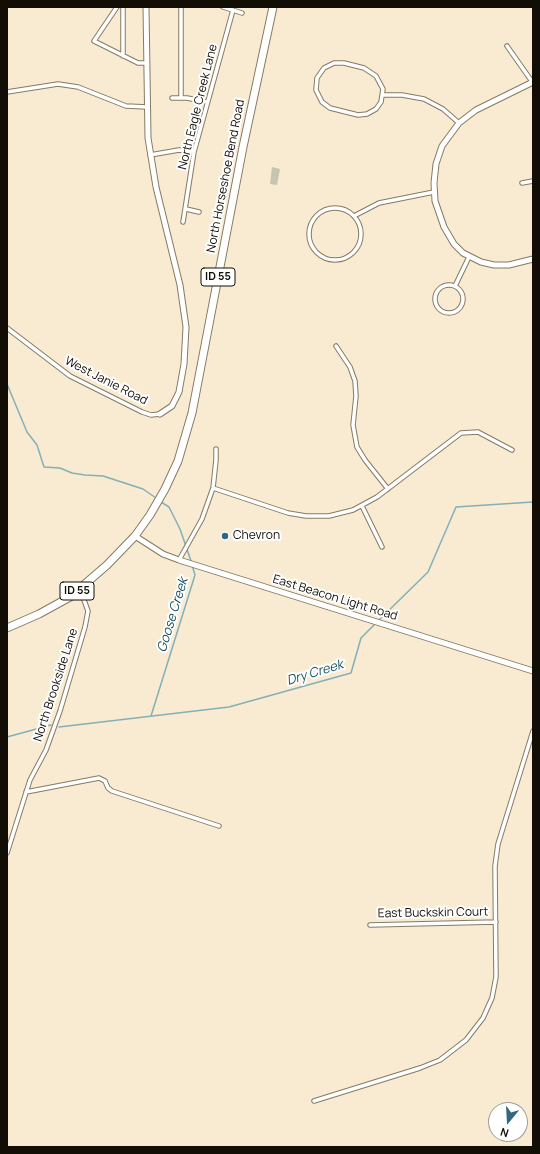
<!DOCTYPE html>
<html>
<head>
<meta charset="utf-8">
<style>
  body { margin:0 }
  #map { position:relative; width:540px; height:1154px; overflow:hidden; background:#f8ebd1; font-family:Manrope,sans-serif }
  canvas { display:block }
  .frame { position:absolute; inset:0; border:8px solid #120e06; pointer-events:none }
  .north { position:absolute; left:488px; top:1102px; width:40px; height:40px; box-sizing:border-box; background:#fff; border:1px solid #a09f9b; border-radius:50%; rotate:198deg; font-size:11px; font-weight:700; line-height:16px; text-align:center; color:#120e06 }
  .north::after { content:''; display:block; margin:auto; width:14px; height:18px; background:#316782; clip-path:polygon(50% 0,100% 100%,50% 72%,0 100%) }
</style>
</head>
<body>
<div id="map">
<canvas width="540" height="1154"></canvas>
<div class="frame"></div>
<div class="north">N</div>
</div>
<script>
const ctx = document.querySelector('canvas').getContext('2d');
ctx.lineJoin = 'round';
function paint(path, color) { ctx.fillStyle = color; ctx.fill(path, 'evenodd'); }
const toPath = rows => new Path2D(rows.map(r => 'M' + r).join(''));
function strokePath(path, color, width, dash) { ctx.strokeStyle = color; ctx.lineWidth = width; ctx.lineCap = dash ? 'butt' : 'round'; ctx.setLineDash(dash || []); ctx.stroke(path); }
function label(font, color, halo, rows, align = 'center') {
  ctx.font = font + ' Manrope,sans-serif'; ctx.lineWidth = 4; ctx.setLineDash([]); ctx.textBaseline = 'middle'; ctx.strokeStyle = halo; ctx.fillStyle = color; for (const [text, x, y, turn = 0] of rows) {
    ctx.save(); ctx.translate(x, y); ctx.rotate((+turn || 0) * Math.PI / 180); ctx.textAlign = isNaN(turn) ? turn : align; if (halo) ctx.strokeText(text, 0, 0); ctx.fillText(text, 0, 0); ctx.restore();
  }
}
paint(toPath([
  [272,167,280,169,277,185,270,184]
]), '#c5c6b0');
strokePath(toPath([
  [7,384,27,432,37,445,44,467,60,468,72,473,85,475,103,476,143,489,156,498],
  [161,502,169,507,180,529,191,561],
  [379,620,428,572,456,507,533,502],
  [151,716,195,575,192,565],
  [59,727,229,707,351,673,361,638,376,623],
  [7,737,51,725]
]), '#84afb7', 1.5);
const street = toPath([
  [117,7,94,41,138,63,146,63],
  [123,7,123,56],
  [181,7,181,98],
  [223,7,242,13],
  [507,46,533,83],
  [334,63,344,63,364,68,376,76,383,89,381,102,376,109,367,114,358,115,330,108,322,102,316,90,317,78,324,68,334,63],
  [7,92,58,84,78,87,126,106,147,107],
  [383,95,402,95,424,99,443,109,459,123],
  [172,98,187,98,207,102],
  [150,155,179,150,194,152],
  [522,183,533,181],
  '309 234a26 26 0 1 1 52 0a26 26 0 1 1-52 0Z',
  [186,209,199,212],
  [354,216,379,203,434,192],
  [183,222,194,152,233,10],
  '435 299a14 14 0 1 1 28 0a14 14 0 1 1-28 0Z',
  [455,286,469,257],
  [7,328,70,376,142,412,151,415,160,414],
  [336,346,350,367,355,381,356,396,353,425,357,447,365,460,388,489],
  [213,488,288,513,306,516,329,516,353,510,377,497,461,433,478,432,512,450],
  [362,506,382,547],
  [179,560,202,519,213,488,216,460,216,449],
  [26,792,99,778,105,781,108,788,112,791,219,826],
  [7,853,30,780,46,750,60,711,85,627,88,611,80,589],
  [370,925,496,922],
  [314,1101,420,1068,440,1060,466,1040,483,1018,492,998,496,977,495,866,498,844,533,731]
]);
const secondary = toPath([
  [146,7,148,138,156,187,180,285,186,327,184,364,179,392,172,406,160,414],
  [533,82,476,110,459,123,442,146,436,164,434,183,435,201,444,227,454,244,463,253,481,262,494,265,509,265,533,259],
  [135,536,163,554,179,560,533,671]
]);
const highway = toPath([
  [7,628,39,614,70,597,107,565,135,536,150,515,165,489,178,461,192,413,243,147,273,7]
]);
strokePath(street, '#867a63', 5.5);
strokePath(secondary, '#867a63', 7);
strokePath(highway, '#867a63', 9);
strokePath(street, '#fff', 3.5);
strokePath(secondary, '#fff', 5);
strokePath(highway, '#fff', 7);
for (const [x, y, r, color] of [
  [225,536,4,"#316782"]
]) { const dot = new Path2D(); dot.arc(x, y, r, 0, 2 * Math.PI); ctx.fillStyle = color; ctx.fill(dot); strokePath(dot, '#fff', 1.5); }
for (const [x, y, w] of [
  [218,277,34],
  [77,591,34]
]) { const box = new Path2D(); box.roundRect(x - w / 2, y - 9, w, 18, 3); ctx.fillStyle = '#fff'; ctx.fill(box); strokePath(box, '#120e06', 1); }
label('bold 11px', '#120e06', null, [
  ["ID 55",218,277],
  ["ID 55",77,591]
]);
label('12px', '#120e06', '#fff', [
  ["North Eagle Creek Lane",198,107,-76],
  ["North Horseshoe Bend Road",226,176,-79],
  ["West Janie Road",106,381,27],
  ["East Beacon Light Road",335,598,17],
  ["North Brookside Lane",56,685,-72],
  ["East Buckskin Court",433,913,-1]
]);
label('12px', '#120e06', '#fff', [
  ["Chevron",233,536]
], 'left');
label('italic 13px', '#17545e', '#fff', [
  ["Goose Creek",173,615,-73],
  ["Dry Creek",315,673,-17]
]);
</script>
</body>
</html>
